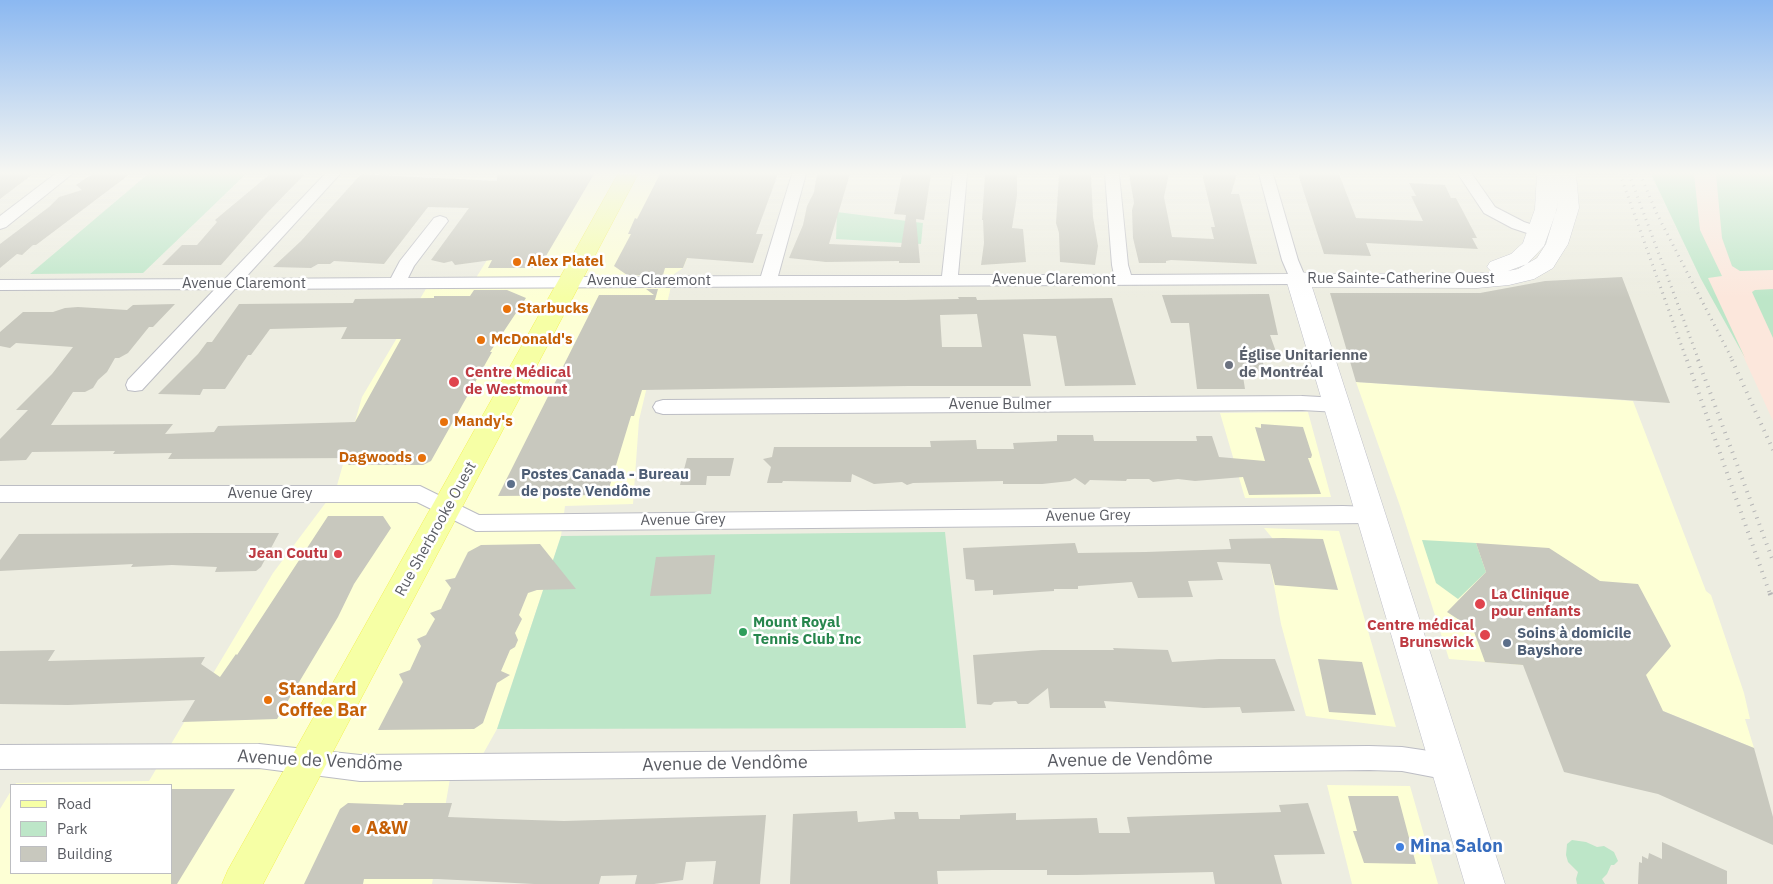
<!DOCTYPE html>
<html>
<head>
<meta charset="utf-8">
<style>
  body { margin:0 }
  #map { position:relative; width:1773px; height:884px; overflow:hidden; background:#edede1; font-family:"IBM Plex Sans",sans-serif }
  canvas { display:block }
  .legend { position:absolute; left:10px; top:784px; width:162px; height:90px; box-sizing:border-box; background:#fff; border:1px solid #bdbec1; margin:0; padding:6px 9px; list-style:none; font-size:15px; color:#5a5c63 }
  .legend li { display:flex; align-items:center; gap:10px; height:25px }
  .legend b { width:25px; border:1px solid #bdbec1 }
</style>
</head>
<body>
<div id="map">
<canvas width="1773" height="884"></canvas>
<ul class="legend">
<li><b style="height:6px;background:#f6ffa5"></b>Road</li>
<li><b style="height:14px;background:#bde6c8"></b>Park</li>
<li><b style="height:14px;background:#c8c8be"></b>Building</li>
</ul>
</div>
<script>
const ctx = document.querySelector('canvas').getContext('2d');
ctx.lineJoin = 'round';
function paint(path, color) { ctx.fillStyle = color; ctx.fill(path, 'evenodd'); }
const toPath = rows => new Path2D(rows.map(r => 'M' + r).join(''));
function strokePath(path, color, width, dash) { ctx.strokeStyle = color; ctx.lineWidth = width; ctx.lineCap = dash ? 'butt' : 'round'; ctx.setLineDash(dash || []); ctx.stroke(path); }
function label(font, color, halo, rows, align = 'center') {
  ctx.font = font + ' "IBM Plex Sans",sans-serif'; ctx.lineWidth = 5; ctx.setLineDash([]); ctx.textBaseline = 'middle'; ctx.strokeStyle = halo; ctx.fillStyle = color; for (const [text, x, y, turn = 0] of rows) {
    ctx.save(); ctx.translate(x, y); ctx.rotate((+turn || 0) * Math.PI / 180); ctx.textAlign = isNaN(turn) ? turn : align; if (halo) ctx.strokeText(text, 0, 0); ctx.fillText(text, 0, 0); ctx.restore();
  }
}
paint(toPath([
  [540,174,725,174,683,268,674,274,639,420,633,504,565,506,561,536,497,729,483,754,454,755,432,884,0,884,0,809,11,791,11,873,171,873,171,785,15,785,16,783,149,781,273,573,336,489,362,397,427,287,471,286],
  [1356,382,1633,401,1706,591,1711,595,1744,693,1750,719,1745,719,1754,748,1663,711,1622,707,1523,665,1449,659,1400,506],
  [1308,412,1331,497,1245,498,1220,413],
  [1264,528,1339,531,1396,727,1306,716,1281,624,1270,564,1279,565,1273,539],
  [1327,785,1410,786,1438,884,1352,884]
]), '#fdffd5');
paint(toPath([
  [1661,174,1773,174,1773,421,1669,194]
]), '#fce7dc');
paint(toPath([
  [148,174,246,174,143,273,30,274],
  [1651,174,1694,174,1700,230,1722,276,1708,278,1745,358,1701,279],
  [1716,174,1773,174,1773,270,1740,271,1732,266,1722,238],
  [837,212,923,223,921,244,836,239],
  [1773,289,1773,338,1752,292,1755,290],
  [945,532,966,728,497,729,561,536],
  [1422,540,1476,543,1486,572,1458,599,1436,583],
  [1572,840,1586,842,1597,847,1604,846,1614,852,1618,861,1614,865,1611,865,1607,874,1602,879,1605,884,1577,884,1576,879,1578,872,1568,862,1566,855,1567,844]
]), '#bde6c8');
paint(toPath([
  [0,174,33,174,0,199],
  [92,174,130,174,36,245,33,245,22,255,17,254,0,268,0,244,49,207,59,197,82,190,76,185],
  [270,174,305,174,266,214,221,265,162,265,182,245,197,245,217,222,215,220],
  [361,174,497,181,497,174,594,174,539,268,488,268,492,260,455,265,452,261,444,263,431,260,469,208,428,207,384,264,334,261,330,264,318,264,311,268,273,267,301,241],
  [660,174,778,174,756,234,763,234,753,263,687,258,683,268,665,268,663,275,627,275,614,266,631,234,628,234,635,218,637,219],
  [817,174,850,174,829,244,901,247,906,215,894,214,902,174,931,174,924,220,916,219,920,263,899,263,899,261,826,262,789,258,803,225,807,206,814,192],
  [985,174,1017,174,1017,196,1012,228,1023,229,1026,262,981,265,984,243,983,220,982,220],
  [1059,174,1091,174,1093,217,1098,246,1095,265,1060,262,1059,233,1056,223],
  [1129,174,1169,174,1164,197,1172,237,1214,239,1211,227,1215,227,1202,174,1237,174,1231,194,1239,194,1257,264,1171,260,1166,261,1166,263,1139,263,1133,238,1132,210,1134,203],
  [1298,174,1339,174,1356,218,1423,221,1411,196,1416,196,1409,183,1445,185,1451,198,1456,198,1477,238,1472,238,1478,249,1366,243,1371,256,1324,254],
  [1622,277,1670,403,1356,382,1330,293,1480,293,1545,281],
  [646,289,658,289,655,300,905,300,959,299,958,297,976,297,977,300,1112,298,1136,385,1065,386,1056,336,1023,334,1031,386,908,386,642,390,634,416,631,416,607,495,498,496,599,295,654,295],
  [977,314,982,347,942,347,940,315],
  [474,290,507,290,526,298,490,352,492,352,431,461,423,465,348,465,353,458,168,459,172,453,113,454,115,451,32,452,26,460,0,461,0,439,28,410,16,410,52,374,73,347,16,343,10,348,0,346,0,332,23,312,53,312,65,308,78,307,127,310,133,305,175,304,153,327,149,327,128,353,119,358,115,358,107,372,98,380,93,388,85,392,73,392,51,425,173,424,165,434,214,432,218,426,355,422,401,339,341,339,347,327,270,329,251,355,248,355,225,389,203,389,200,395,158,394,198,354,207,342,212,342,239,304,353,303,355,299,434,298,434,296,470,296],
  [1260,294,1269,294,1278,335,1270,335,1279,360,1262,360,1266,372,1242,370,1245,389,1197,389,1189,323,1171,323,1162,295],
  [1261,424,1303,427,1312,455,1311,458,1308,458,1321,494,1249,495,1243,477,1195,481,1178,479,1153,482,1149,479,1127,479,1126,481,1090,480,1085,485,1075,478,1070,481,1042,484,1003,484,1003,481,913,483,907,485,902,482,874,484,852,474,851,482,783,481,782,483,767,483,771,467,763,459,772,457,774,447,931,447,930,441,976,440,977,449,1014,449,1013,443,1057,441,1057,435,1093,435,1094,441,1197,441,1196,436,1212,436,1219,457,1265,461,1255,427,1261,428],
  [687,458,734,458,730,476,707,476,706,485,680,485],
  [328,516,383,516,391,528,354,584,338,617,277,719,182,722,195,700,68,705,0,704,0,651,55,650,48,661,205,657,201,664,220,677,236,654,237,655],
  [196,533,279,533,261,567,256,571,215,572,217,567,172,565,131,567,133,564,0,571,0,560,19,534],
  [1283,538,1323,539,1338,590,1275,585,1270,564,1217,562,1223,580,1188,581,1193,597,1138,598,1132,582,1078,586,1078,589,1054,589,1054,591,993,595,993,590,975,591,974,580,966,579,963,548,1075,543,1078,553,1146,552,1231,549,1229,539],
  [1476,543,1549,548,1600,581,1638,584,1671,646,1646,675,1663,711,1754,748,1773,817,1773,845,1658,794,1564,772,1523,665,1485,662,1473,629,1447,612,1486,572],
  [540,544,576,589,537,590,528,593,519,615,522,619,515,633,518,640,515,647,510,650,501,671,510,675,497,683,483,723,474,729,378,730,403,682,399,674,410,670,421,646,417,639,426,635,435,619,430,613,441,609,451,588,445,580,455,578,468,552,481,545],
  [715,555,711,594,650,596,656,557],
  [1113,648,1168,650,1172,662,1219,659,1275,659,1295,711,1242,713,1240,707,1204,708,1104,701,1106,708,1050,708,1048,688,1028,704,1018,704,1016,701,994,702,991,705,977,704,973,655,1042,650,1114,650],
  [1318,659,1362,662,1376,715,1329,712],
  [171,789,235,789,177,884,171,884],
  [1348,796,1398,796,1416,864,1364,863,1353,831,1357,831],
  [348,803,403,805,404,803,452,803,448,817,499,819,564,821,766,815,760,884,713,884,716,861,686,862,683,880,654,884,635,884,637,875,601,876,599,884,534,884,438,879,364,879,363,884,304,884,340,809],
  [1308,803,1325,854,1274,855,1282,884,1215,884,1213,872,1077,875,1047,875,1047,870,992,870,937,871,938,884,790,884,793,814,857,811,858,822,895,819,894,812,918,812,919,819,960,819,960,815,1016,813,1016,820,1097,818,1099,833,1130,833,1127,817,1281,812,1279,805],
  [1662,842,1727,871,1727,884,1638,884,1639,862,1642,863,1642,856,1648,859,1649,853,1662,859]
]), '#c8c8be');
const street = toPath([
  [55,174,72,174,6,227,0,229,0,216,55,174],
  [325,174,340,174,244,279,391,278,400,261,434,218,440,216,446,218,448,221,414,266,408,278,761,276,792,174,806,174,778,276,942,276,953,174,967,174,958,275,1114,275,1112,265,1105,174,1119,174,1128,265,1131,275,1288,274,1282,260,1259,174,1273,174,1298,260,1306,279,1304,283,1298,284,235,289,142,390,135,391,128,390,126,385,128,380,215,289,0,290,0,280,225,279,325,174],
  [1458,174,1472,174,1495,207,1524,222,1545,229,1547,232,1545,235,1533,235,1512,228,1484,213,1458,174],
  [1302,396,1338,398,1345,400,1348,405,1345,410,1338,412,1302,410,663,414,656,412,653,407,656,402,663,400,1302,396],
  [0,486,420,486,479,515,1343,506,1372,507,1380,509,1383,515,1380,521,1372,523,476,531,417,502,0,502,0,486],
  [259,744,360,755,1369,746,1402,747,1449,754,1458,758,1462,767,1458,776,1449,780,1402,771,1369,770,360,781,259,768,0,769,0,745,259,744]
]);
const secondary = toPath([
  [1537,174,1576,174,1579,208,1568,244,1556,263,1553,268,1534,279,1509,285,1477,288,1312,287,1505,884,1465,884,1286,279,1290,274,1298,272,1320,274,1493,273,1487,267,1490,262,1511,254,1523,243,1535,209,1537,174],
  [1558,198,1557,208,1546,244,1537,258,1518,269,1508,271,1527,264,1544,246,1557,209,1558,198]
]);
const primary = toPath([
  [618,174,638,174,263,884,222,884,228,870,618,174]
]);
strokePath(street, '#bcbdc4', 2);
strokePath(secondary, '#bebfc8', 1);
strokePath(primary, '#f5f253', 1);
paint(street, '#fff');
paint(secondary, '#fff');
paint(primary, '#f6ffa5');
strokePath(toPath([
  [1620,174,1687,361],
  [1629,174,1699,361],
  [1640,174,1657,214,1733,361]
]), '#b5b5b6', 3, [1, 5]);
strokePath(toPath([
  [1687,360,1770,594],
  [1698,360,1773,561],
  [1732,360,1773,450]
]), '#b5b5b6', 4, [1, 6]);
strokePath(toPath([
  [1770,593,1773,601]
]), '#b5b5b6', 5, [2, 8]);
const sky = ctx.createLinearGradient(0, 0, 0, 298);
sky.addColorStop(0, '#8bb8f1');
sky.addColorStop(0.58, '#f7f7f2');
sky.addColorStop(1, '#f7f7f200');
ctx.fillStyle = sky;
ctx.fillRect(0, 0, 1773, 298);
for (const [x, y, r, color] of [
  [517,262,5,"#e8710a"],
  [507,309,5,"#e8710a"],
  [481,340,5,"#e8710a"],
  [1229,365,5,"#6b7280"],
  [454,382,6,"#e0444e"],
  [444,422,5,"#e8710a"],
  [422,458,5,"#e8710a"],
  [511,484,5,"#5c6f8a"],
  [338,554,5,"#e0444e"],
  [1480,604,6,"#e0444e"],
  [743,632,5,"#2e9e5b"],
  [1485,635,6,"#e0444e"],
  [1507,643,5,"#5c6f8a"],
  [268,700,5,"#e8710a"],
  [356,829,5,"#e8710a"],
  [1400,847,5,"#3f7fe0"]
]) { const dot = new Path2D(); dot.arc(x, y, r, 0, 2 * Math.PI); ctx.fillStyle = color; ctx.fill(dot); strokePath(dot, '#fff', 2); }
label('bold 15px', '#c56008', '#fff', [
  ["Alex Platel",527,262],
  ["Starbucks",517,309],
  ["McDonald's",491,340],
  ["Mandy's",454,422],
  ["Dagwoods",412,458,"right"]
], 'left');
label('15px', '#5a5c63', '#fff', [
  ["Rue Sainte-Catherine Ouest",1401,279],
  ["Avenue Claremont",1054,280],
  ["Avenue Claremont",649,281],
  ["Avenue Claremont",244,284],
  ["Avenue Bulmer",1000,405],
  ["Avenue Grey",270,494],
  ["Avenue Grey",1088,516,-1],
  ["Avenue Grey",683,520,-1],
  ["Rue Sherbrooke Ouest",436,529,-61]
]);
label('bold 15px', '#5b616d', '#fff', [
  ["Église Unitarienne",1239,356],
  ["de Montréal",1239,373]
], 'left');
label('bold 15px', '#be3a42', '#fff', [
  ["Centre Médical",465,373],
  ["de Westmount",465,390],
  ["Jean Coutu",328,554,"right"],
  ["La Clinique",1491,595],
  ["pour enfants",1491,612],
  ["Centre médical",1474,626,"right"],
  ["Brunswick",1474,643,"right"]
], 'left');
label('bold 15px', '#4e5e75', '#fff', [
  ["Postes Canada - Bureau",521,475],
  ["de poste Vendôme",521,492],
  ["Soins à domicile",1517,634],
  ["Bayshore",1517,651]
], 'left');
label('bold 15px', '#27864d', '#fff', [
  ["Mount Royal",753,623],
  ["Tennis Club Inc",753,640]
], 'left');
label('bold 18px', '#c56008', '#fff', [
  ["Standard",278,690],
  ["Coffee Bar",278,711],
  ["A&W",366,829]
], 'left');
label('18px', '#5a5c63', '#fff', [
  ["Avenue de Vendôme",1130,760,-1],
  ["Avenue de Vendôme",320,761,3],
  ["Avenue de Vendôme",725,764,-1]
]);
label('bold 18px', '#366cbe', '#fff', [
  ["Mina Salon",1410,847]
], 'left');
</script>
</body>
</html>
